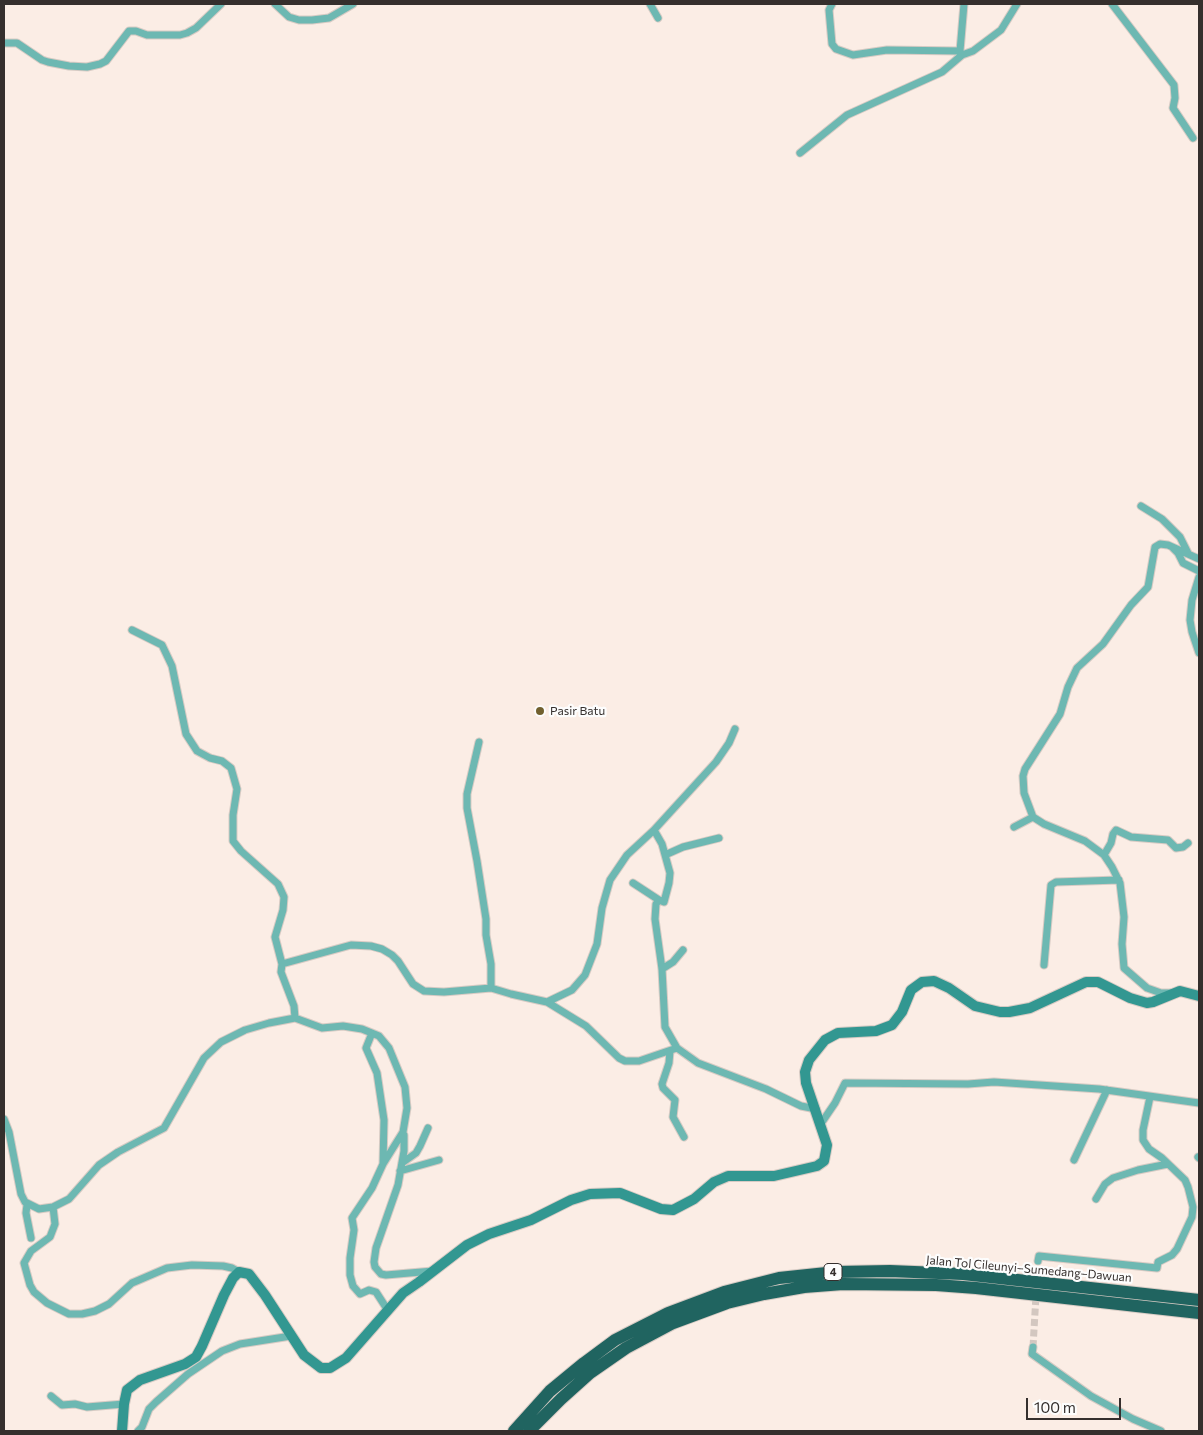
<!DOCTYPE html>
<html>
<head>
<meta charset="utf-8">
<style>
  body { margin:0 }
  #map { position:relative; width:1203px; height:1435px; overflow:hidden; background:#fbede5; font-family:Commissioner,sans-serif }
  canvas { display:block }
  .frame { position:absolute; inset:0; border:5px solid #352f2d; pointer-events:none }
  .scale { position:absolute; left:1026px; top:1398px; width:95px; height:22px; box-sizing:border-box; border:2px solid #352f2d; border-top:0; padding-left:6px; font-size:15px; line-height:18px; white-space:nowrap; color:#352f2d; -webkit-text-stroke:4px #fdfdfd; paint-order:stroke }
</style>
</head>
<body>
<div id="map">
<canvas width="1203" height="1435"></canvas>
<div class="frame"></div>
<div class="scale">100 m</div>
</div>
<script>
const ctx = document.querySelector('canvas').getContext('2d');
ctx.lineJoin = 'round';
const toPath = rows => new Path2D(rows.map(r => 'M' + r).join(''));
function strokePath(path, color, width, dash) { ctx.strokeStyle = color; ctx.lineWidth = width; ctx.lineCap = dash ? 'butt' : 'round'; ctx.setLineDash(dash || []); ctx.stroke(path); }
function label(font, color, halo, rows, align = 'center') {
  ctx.font = font + ' Commissioner,sans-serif'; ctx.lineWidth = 4.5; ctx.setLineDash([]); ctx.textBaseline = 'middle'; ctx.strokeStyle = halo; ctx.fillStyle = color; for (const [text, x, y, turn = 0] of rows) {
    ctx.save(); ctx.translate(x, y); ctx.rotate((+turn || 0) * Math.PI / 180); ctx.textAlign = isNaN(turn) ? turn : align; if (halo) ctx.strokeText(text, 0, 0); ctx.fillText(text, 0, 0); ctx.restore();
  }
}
strokePath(toPath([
  [1033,1347,1038,1261]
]), '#d3c7c0', 7, [7, 3.5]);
const minor = toPath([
  [275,4,289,17,299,20,312,20,329,18,353,4],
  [650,4,658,18],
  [832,4,829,10,832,44,836,49,853,55,887,50,960,51,962,55,973,51,1001,30,1017,4],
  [1112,4,1174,85,1175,98,1173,108,1193,138],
  [4,43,17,43,42,60,48,62,69,66,87,67,100,64,106,61,129,31,136,31,147,35,180,35,187,33,196,28,221,4],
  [960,51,964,4],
  [800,153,847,115,942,72,962,55],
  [1141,506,1162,519,1180,537,1188,553],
  [1173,548,1178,553,1183,563,1199,571],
  [1199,577,1192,600,1190,620,1192,632,1199,653],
  [132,630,162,645,172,666,186,734,197,751,210,758,222,761,231,768,237,789,233,815,233,841,241,851,278,884,284,897,283,910,275,937,282,964],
  [735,729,729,743,716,762,654,830,662,844,670,873,669,883,664,902,659,900,656,904,655,919,662,969,665,1027,677,1048,698,1063,766,1089,801,1106,816,1109],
  [479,742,467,794,467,808,477,861,486,919,486,935,491,964,491,988],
  [1014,827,1033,817],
  [665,855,683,847,719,838],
  [1104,855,1111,843,1113,834,1116,830,1131,837,1168,840,1176,848,1183,847,1188,843],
  [633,883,659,900],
  [1044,965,1051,885,1056,882,1119,880],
  [662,969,673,962,683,950],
  [1172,993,1161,993,1147,988,1124,968,1122,944,1124,917,1120,883,1112,867,1104,855,1085,841,1044,824,1033,817,1024,793,1023,776,1025,769,1060,714,1068,687,1077,668,1103,644,1131,605,1148,587,1155,547,1160,544,1168,545,1199,559],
  [547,1002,572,990,585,975,597,944,602,908,610,880,627,855,654,830],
  [295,1018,322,1028,343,1026,362,1029,379,1036,389,1048,405,1087,407,1108,403,1132,383,1164,372,1188,352,1218,354,1230,350,1258,350,1275,353,1286,360,1294,369,1290,376,1292,387,1309],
  [372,1033,366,1048,377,1073,384,1120,383,1164],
  [670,1051,669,1063,662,1084,663,1088,675,1100,673,1117,684,1137],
  [4,1119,9,1132,21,1194,25,1202,39,1209,53,1207,69,1199,99,1165,118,1152,164,1128,204,1058,221,1042,245,1030,269,1023,295,1018,294,1006,281,972,282,964,351,945,371,946,382,949,392,955,398,961,413,984,424,991,444,992,491,988,511,994,547,1002,586,1026,619,1058,625,1061,639,1061,677,1048],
  [820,1125,835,1103,845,1083,968,1084,994,1082,1099,1089,1199,1103],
  [404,1135,404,1151,398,1185,376,1248,374,1262,375,1267,381,1274,386,1275,433,1271],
  [1198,1157,1199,1158],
  [1074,1160,1107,1090],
  [402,1163,416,1153,420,1146,428,1128],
  [400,1171,439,1160],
  [1096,1199,1105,1184,1113,1178,1138,1170,1168,1164],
  [27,1205,26,1213,31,1238],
  [53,1207,55,1224,50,1237,31,1251,24,1263,30,1285,34,1292,47,1303,69,1314,82,1314,95,1311,109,1304,132,1283,167,1268,192,1265,223,1266,232,1268,239,1272],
  [1038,1261,1039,1256,1157,1268,1158,1262,1172,1255,1177,1249,1192,1217,1193,1207,1188,1187,1185,1180,1162,1158,1149,1149,1143,1140,1143,1130,1150,1097],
  [1033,1347,1032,1354,1091,1396,1133,1419,1161,1431],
  [51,1396,62,1405,75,1404,87,1407,124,1404],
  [138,1431,142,1427,149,1409,156,1402,188,1374,222,1351,240,1344,291,1336]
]);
const secondary = toPath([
  [122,1431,124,1404,127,1390,140,1380,185,1364,196,1357,202,1346,224,1295,233,1278,239,1272,249,1274,265,1295,304,1355,321,1368,330,1368,346,1358,403,1293,419,1282,467,1245,489,1234,531,1220,571,1200,590,1194,620,1193,661,1209,673,1210,694,1199,714,1182,728,1176,774,1176,817,1166,824,1161,827,1145,806,1083,805,1072,809,1060,825,1040,838,1033,876,1031,892,1025,902,1012,911,990,922,982,934,981,949,988,975,1006,1000,1012,1009,1012,1030,1008,1086,982,1098,982,1130,998,1147,1003,1153,1002,1180,991,1199,996]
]);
const motorway = toPath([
  [514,1431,550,1391,584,1363,615,1340,668,1313,724,1292,779,1278,836,1272,890,1271,963,1274,1199,1300],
  [529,1431,561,1399,590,1373,626,1348,673,1323,727,1303,764,1294,804,1287,843,1284,936,1285,976,1288,1199,1313]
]);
strokePath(minor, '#d7cbc4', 9);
strokePath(secondary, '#d7cbc4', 12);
strokePath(motorway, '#d7cbc4', 14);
strokePath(minor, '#6db8b2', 7);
strokePath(secondary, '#329791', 10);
strokePath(motorway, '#206460', 12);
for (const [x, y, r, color] of [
  [540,711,5,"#71602e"]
]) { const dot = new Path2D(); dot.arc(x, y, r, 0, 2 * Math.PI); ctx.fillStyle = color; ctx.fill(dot); strokePath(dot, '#fdfdfd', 2); }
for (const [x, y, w] of [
  [833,1272,18]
]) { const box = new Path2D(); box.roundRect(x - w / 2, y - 8.5, w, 17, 4); ctx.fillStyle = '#fdfdfd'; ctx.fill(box); strokePath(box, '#352f2d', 1); }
label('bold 11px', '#352f2d', null, [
  ["4",833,1272]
]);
label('12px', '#352f2d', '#fdfdfd', [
  ["Pasir Batu",550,711]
], 'left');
label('12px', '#352f2d', '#fdfdfd', [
  ["Jalan Tol Cileunyi–Sumedang–Dawuan",1029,1269,5]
]);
</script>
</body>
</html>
